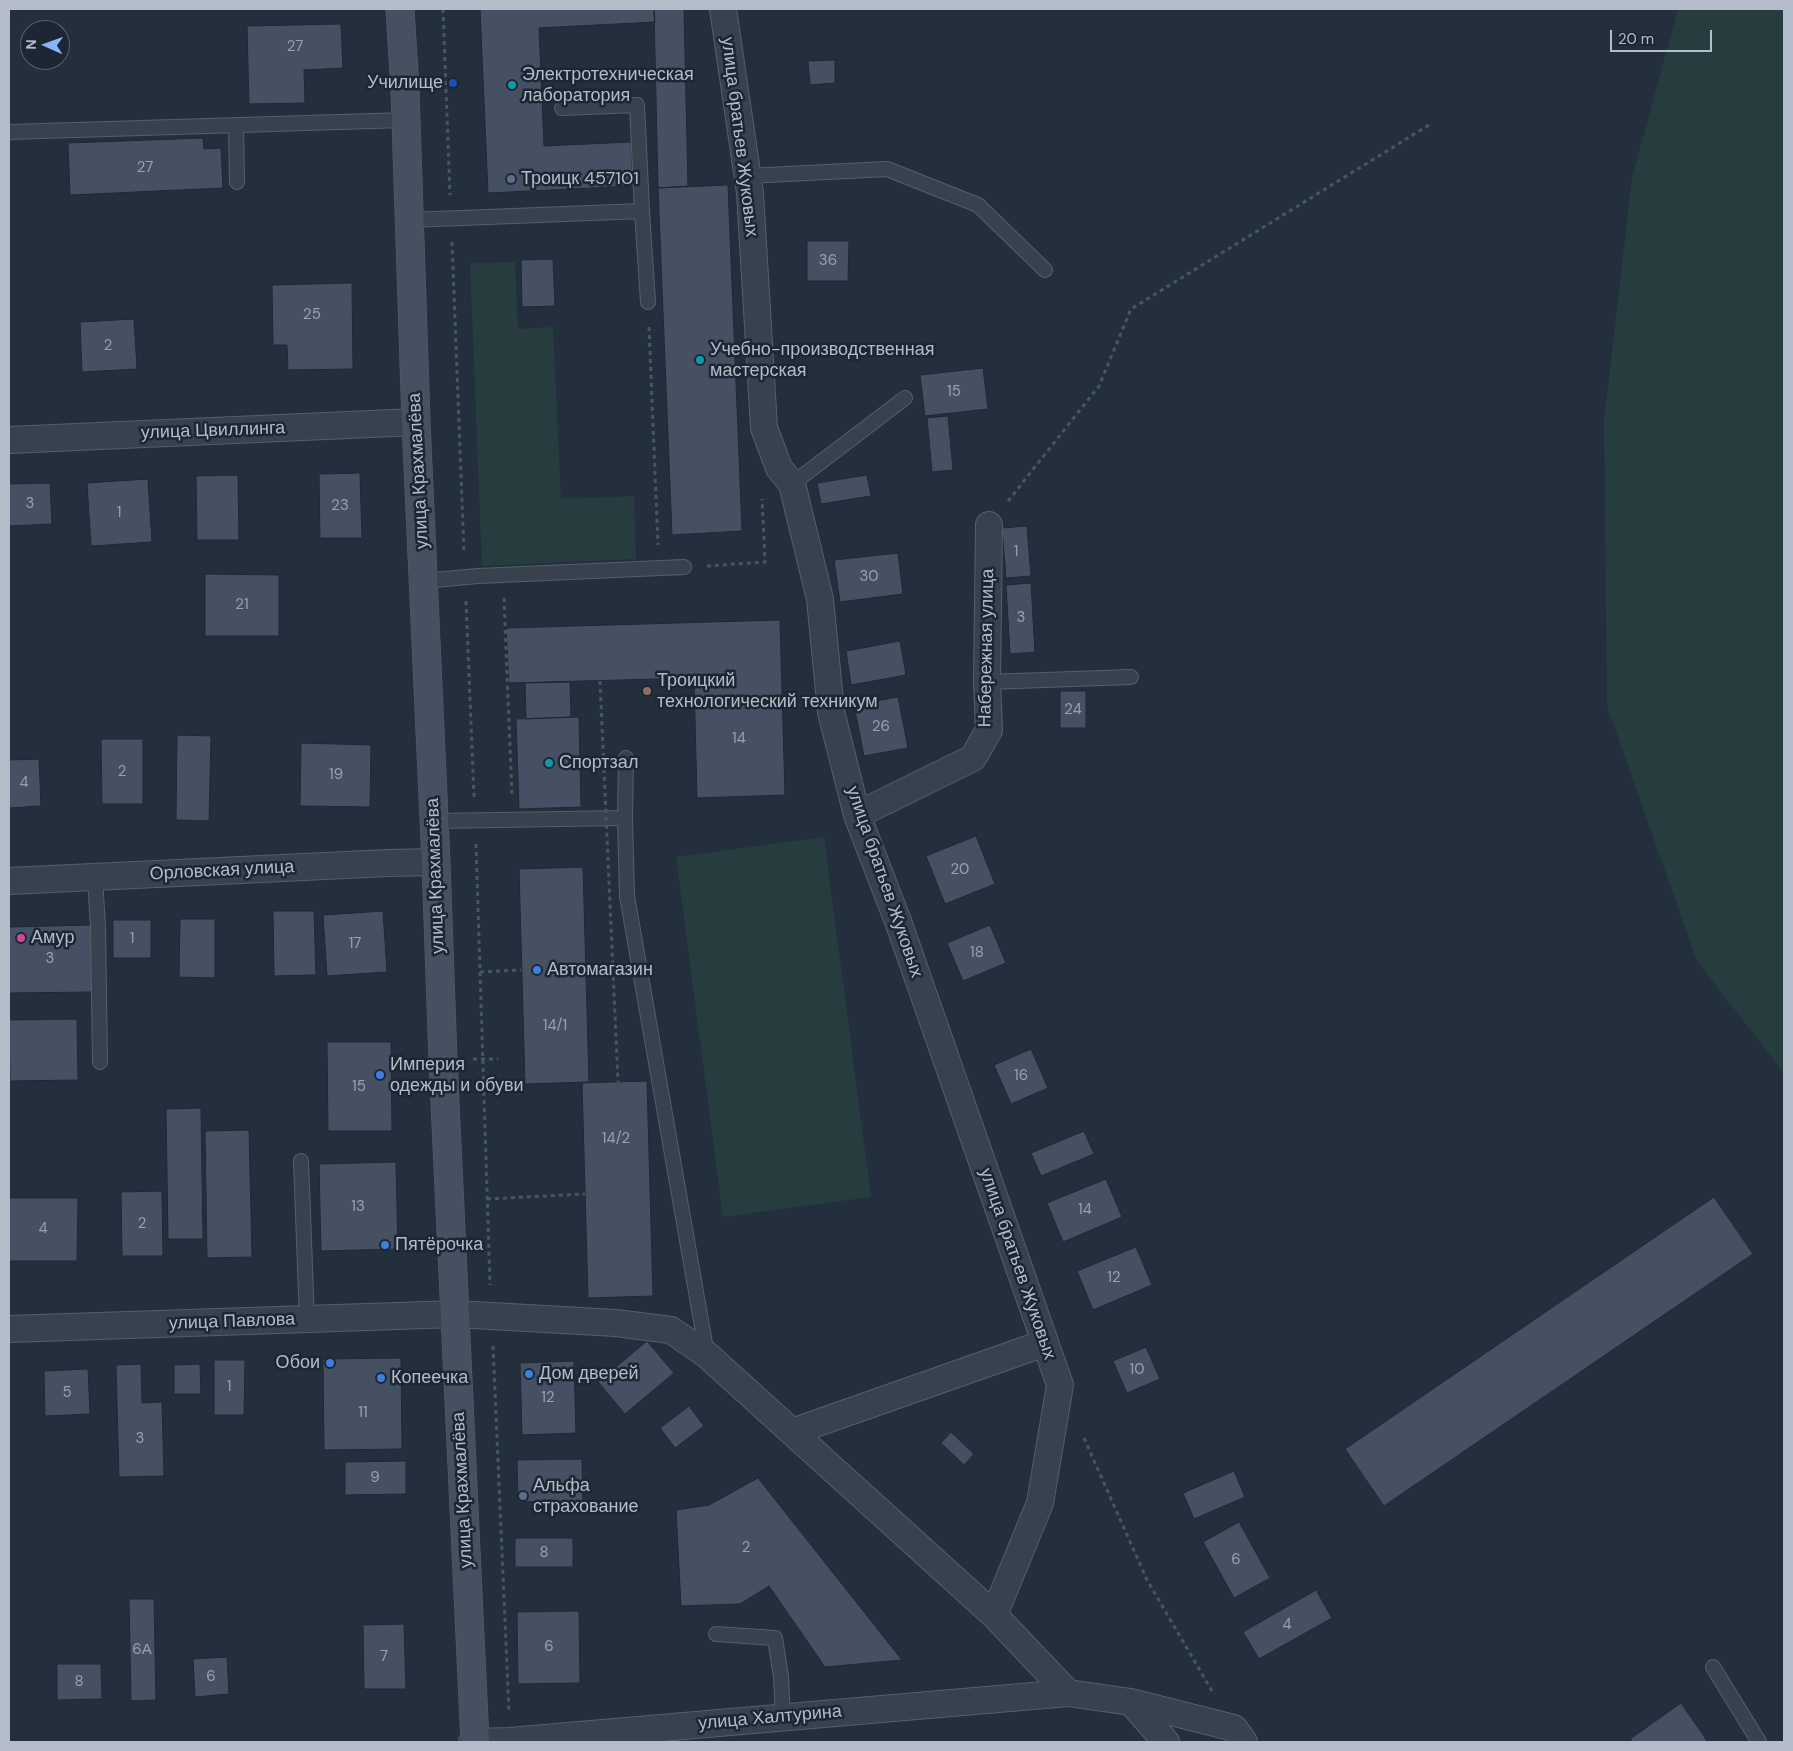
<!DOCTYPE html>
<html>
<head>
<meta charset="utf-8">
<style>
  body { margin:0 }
  #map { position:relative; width:1793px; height:1751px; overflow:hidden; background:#242f3e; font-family:"DM Sans",sans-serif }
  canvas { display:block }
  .frame { position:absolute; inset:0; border:10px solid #b4bcc9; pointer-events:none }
  .north { position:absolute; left:20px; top:20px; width:50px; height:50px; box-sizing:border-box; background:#1d2633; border:1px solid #59626f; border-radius:50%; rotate:272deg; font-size:14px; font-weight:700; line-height:20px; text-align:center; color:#b4bcc9 }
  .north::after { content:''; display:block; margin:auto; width:18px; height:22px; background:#8ab4f8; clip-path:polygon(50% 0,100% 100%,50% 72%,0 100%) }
  .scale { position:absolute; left:1610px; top:30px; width:102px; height:22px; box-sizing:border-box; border:2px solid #b4bcc9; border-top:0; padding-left:6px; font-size:15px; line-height:18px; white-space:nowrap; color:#b4bcc9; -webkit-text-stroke:4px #1d2633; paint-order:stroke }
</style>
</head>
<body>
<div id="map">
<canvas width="1793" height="1751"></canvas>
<div class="frame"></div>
<div class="north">N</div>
<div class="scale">20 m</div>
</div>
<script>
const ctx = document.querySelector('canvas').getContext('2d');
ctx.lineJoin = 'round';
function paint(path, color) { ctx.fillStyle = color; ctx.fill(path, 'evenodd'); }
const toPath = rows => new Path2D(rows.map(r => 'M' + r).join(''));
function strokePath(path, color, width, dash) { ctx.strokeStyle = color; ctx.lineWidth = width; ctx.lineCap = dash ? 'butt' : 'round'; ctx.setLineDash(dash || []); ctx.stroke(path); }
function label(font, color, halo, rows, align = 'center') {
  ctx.font = font + ' "DM Sans",sans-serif'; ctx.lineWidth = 5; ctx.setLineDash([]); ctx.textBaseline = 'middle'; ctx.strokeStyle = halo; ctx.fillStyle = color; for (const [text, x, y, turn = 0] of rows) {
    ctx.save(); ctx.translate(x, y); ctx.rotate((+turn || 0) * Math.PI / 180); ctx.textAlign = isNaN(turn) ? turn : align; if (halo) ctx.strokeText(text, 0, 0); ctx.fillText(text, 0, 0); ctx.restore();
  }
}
paint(toPath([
  [1678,9,1784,9,1784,1073,1697,961,1607,706,1604,421,1632,178],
  [515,262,518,329,553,327,561,499,634,496,636,559,482,566,470,263],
  [824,837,871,1197,723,1217,676,857]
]), '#263c3f');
const building = toPath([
  [480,9,654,9,655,22,539,28,544,146,631,142,633,186,488,193,480,9],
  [654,9,684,9,688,186,658,188,654,9],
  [341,24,343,68,304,70,305,103,249,104,247,26,341,24],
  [835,60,835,83,810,85,808,61,835,60],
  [203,138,204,149,221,148,223,188,70,195,68,143,203,138],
  [728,185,742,531,672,535,658,188,728,185],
  [807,241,849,241,848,281,807,281,807,241],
  [553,259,555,306,522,307,521,260,553,259],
  [352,283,353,369,288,370,287,345,273,345,272,285,352,283],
  [134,319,137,369,82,372,80,322,134,319],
  [983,368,988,409,925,416,920,375,983,368],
  [948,416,953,470,932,472,927,418,948,416],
  [360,473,362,538,320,538,319,474,360,473],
  [238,475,239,540,197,540,196,476,238,475],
  [867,475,871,496,821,504,817,483,867,475],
  [148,479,152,542,91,546,87,483,148,479],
  [50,483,52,524,9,526,9,484,50,483],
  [1027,526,1031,576,1006,578,1002,528,1027,526],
  [898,553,903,594,840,602,834,560,898,553],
  [205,574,279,575,279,636,205,636,205,574],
  [1031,583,1035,652,1010,654,1006,585,1031,583],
  [780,620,785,795,697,798,694,678,509,683,506,628,780,620],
  [900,641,906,675,851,685,846,651,900,641],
  [570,682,571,717,526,719,525,683,570,682],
  [1060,691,1086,691,1086,728,1060,728,1060,691],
  [898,697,908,748,864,756,854,705,898,697],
  [579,717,581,807,519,809,516,719,579,717],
  [177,735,211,736,209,821,176,820,177,735],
  [101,739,143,739,143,804,102,804,101,739],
  [301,743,371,745,370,807,300,806,301,743],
  [39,759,41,806,9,808,9,760,39,759],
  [976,836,995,884,945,904,926,856,976,836],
  [583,867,589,1082,525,1084,519,869,583,867],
  [273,911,314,911,316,975,274,976,273,911],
  [383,911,387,972,327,976,323,915,383,911],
  [180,919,215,919,215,978,179,977,180,919],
  [113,920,151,920,151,958,113,958,113,920],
  [91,925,92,992,9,993,9,927,91,925],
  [990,925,1006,963,963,981,947,943,990,925],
  [77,1019,78,1080,10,1081,9,1020,77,1019],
  [327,1042,391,1042,392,1131,328,1131,327,1042],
  [1031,1049,1048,1088,1011,1104,994,1065,1031,1049],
  [647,1081,653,1296,588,1298,582,1083,647,1081],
  [201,1108,203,1239,168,1239,166,1109,201,1108],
  [249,1130,252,1257,207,1258,205,1131,249,1130],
  [1084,1131,1094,1154,1041,1176,1031,1153,1084,1131],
  [396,1162,398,1249,321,1251,319,1164,396,1162],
  [1106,1179,1122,1217,1063,1242,1047,1203,1106,1179],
  [162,1191,163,1256,122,1256,121,1192,162,1191],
  [1714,1197,1753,1254,1384,1506,1345,1449,1714,1197],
  [9,1198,78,1198,77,1261,9,1261,9,1198],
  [1136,1247,1152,1285,1093,1310,1077,1271,1136,1247],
  [647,1341,674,1373,625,1414,598,1382,647,1341],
  [1146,1347,1160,1379,1127,1393,1113,1361,1146,1347],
  [401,1358,402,1449,324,1450,323,1359,401,1358],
  [214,1360,245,1360,244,1415,214,1415,214,1360],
  [574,1361,576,1433,522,1435,520,1363,574,1361],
  [141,1364,142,1403,162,1402,164,1476,119,1477,116,1365,141,1364],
  [200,1364,201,1394,174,1394,174,1365,200,1364],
  [88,1369,90,1414,45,1416,44,1371,88,1369],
  [689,1406,704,1426,675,1448,660,1428,689,1406],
  [951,1432,974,1454,964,1465,941,1443,951,1432],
  [582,1459,583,1501,518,1502,517,1460,582,1459],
  [406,1461,406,1494,345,1495,345,1462,406,1461],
  [1234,1471,1245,1497,1194,1519,1183,1493,1234,1471],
  [758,1478,902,1660,825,1667,769,1586,740,1604,681,1606,676,1510,709,1505,758,1478],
  [1239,1522,1270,1578,1234,1598,1203,1542,1239,1522],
  [515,1538,573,1538,573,1567,515,1567,515,1538],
  [1316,1590,1332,1618,1259,1659,1243,1632,1316,1590],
  [129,1599,154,1599,156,1700,131,1701,129,1599],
  [579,1611,580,1683,518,1684,517,1612,579,1611],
  [404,1624,406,1689,364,1689,363,1625,404,1624],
  [227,1657,229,1694,195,1697,193,1659,227,1657],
  [9,1664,10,1703,9,1703,9,1664],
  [57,1664,101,1664,102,1699,57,1700,57,1664],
  [1681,1703,1708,1742,1633,1742,1630,1739,1681,1703]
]);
paint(building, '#455162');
strokePath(building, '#1f2835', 1);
const service = toPath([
  [562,108,637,105,642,211],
  [236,125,237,182],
  [9,132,406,120],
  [747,176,887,169,978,205,1045,270],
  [410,220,642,211,648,302],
  [792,484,905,398],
  [424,581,478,576,684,567],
  [987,682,1131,677],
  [626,758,625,818,627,896,707,1355],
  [434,821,625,818],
  [95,877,98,927,100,1062],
  [301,1161,307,1320],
  [716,1634,775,1638,781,1677,783,1717],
  [1713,1667,1759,1742]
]);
const minor = toPath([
  [723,9,750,193,764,428,779,468,792,484,820,599,831,712,857,815,899,924,1060,1385,1040,1503,994,1615,1068,1693,1131,1702,1234,1728,1244,1742],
  [9,440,416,422],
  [857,815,973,758,989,730,987,682,989,525],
  [9,881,388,863,436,862],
  [9,1329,456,1314,616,1323,671,1330,707,1355,994,1615],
  [792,1432,1045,1343],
  [1131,1702,1166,1742],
  [472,1742,510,1741,1068,1693]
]);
const secondary = toPath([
  [400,9,405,90,416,422,436,862,443,1060,475,1742]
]);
strokePath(service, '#565f6c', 16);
strokePath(minor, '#565f6c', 28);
strokePath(secondary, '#565f6c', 29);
strokePath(toPath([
  [443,9,450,195],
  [452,242,464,553],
  [649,327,658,545],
  [1008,501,1099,386,1131,309,1429,125],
  [707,566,765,562,762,499],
  [504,598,512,795],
  [466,601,474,797],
  [476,844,490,1285],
  [480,972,521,970],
  [473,1059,498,1059],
  [487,1199,585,1194],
  [493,1346,509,1712],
  [1084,1438,1147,1580,1212,1691]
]), '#44595c', 3, [4, 4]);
strokePath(service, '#38414e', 14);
strokePath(minor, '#38414e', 26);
strokePath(secondary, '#465061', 28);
strokePath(toPath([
  [600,681,618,1082]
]), '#44595c', 3, [4, 4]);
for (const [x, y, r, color] of [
  [453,83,5,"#1a4fb4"],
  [512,85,5,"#0f9aa8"],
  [511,179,5,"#5c6f8a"],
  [700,360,5,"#0f9aa8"],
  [647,691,5,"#8d6e63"],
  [549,763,5,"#0f9aa8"],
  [21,938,5,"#d1479c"],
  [537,970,5,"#3f7fe0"],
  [380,1075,5,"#3f7fe0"],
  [385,1245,5,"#3f7fe0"],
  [330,1363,5,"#3f7fe0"],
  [529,1374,5,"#3f7fe0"],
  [381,1378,5,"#3f7fe0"],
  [523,1496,5,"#5c6f8a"]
]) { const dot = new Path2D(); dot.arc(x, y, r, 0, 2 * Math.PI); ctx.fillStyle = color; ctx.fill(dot); strokePath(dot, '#1d2633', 2); }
label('15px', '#98a1af', null, [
  ["27",295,47],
  ["27",145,168],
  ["36",828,261],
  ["25",312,315],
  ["2",108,346],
  ["15",954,392],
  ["3",30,504],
  ["23",340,506],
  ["1",119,513],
  ["1",1016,552],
  ["30",869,577],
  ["21",242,605],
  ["3",1021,618],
  ["24",1073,710],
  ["26",881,727],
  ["14",739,739],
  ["2",122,772],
  ["19",336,775],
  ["4",24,783],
  ["20",960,870],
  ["1",132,939],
  ["17",355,944],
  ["18",977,953],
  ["3",50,959],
  ["14/1",555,1026],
  ["16",1021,1076],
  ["15",359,1087],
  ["14/2",616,1139],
  ["13",358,1207],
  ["14",1085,1210],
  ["2",142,1224],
  ["4",43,1229],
  ["12",1114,1278],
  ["10",1137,1370],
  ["1",229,1387],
  ["5",67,1393],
  ["12",548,1398],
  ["11",363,1413],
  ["3",140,1439],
  ["9",375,1478],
  ["2",746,1548],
  ["8",544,1553],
  ["6",1236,1560],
  ["4",1287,1625],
  ["6",549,1647],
  ["6А",142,1650],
  ["7",384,1657],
  ["6",211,1677],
  ["8",79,1682]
]);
label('18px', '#b4bcc9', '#1d2633', [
  ["Электротехническая",522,75],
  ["лаборатория",522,96],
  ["Училище",443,83,"right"],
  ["Троицк 457101",521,179],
  ["Учебно-производственная",710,350],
  ["мастерская",710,371],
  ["Троицкий",657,681],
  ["технологический техникум",657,702],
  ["Спортзал",559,763],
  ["Амур",31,938],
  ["Автомагазин",547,970],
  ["Империя",390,1065],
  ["одежды и обуви",390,1086],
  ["Пятёрочка",395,1245],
  ["Обои",320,1363,"right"],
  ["Дом дверей",539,1374],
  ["Копеечка",391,1378],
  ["Альфа",533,1486],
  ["страхование",533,1507]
], 'left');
label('18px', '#b4bcc9', '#1d2633', [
  ["улица братьев Жуковых",739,137,83],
  ["улица Цвиллинга",213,431,-2],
  ["улица Крахмалёва",419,471,-93],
  ["Набережная улица",987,648,-89],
  ["Орловская улица",222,871,-3],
  ["улица Крахмалёва",436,876,-92],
  ["улица братьев Жуковых",884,882,71],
  ["улица братьев Жуковых",1017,1264,71],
  ["улица Павлова",232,1322,-2],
  ["улица Крахмалёва",463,1490,-93],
  ["улица Халтурина",770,1718,-5]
]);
</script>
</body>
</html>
